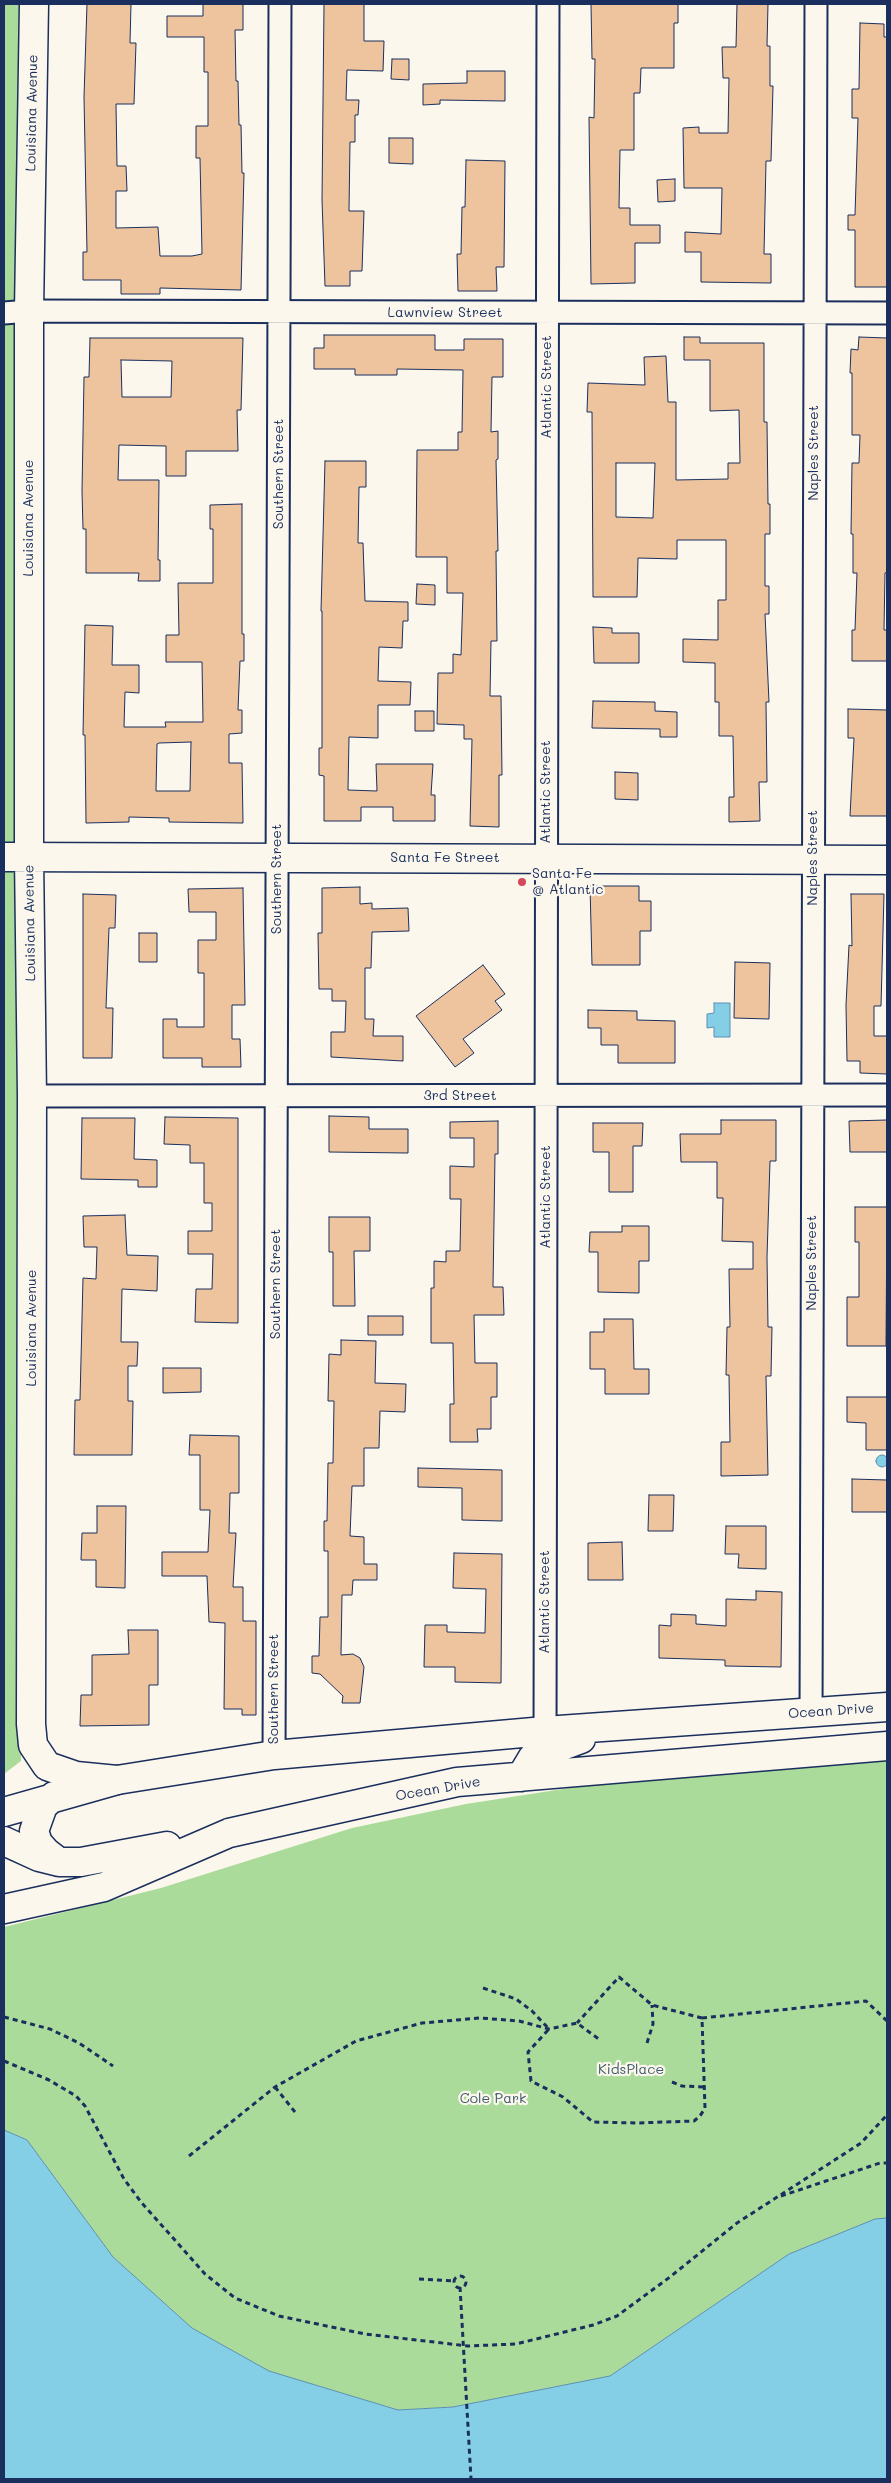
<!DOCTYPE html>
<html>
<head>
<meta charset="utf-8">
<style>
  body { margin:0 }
  #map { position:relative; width:891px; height:2483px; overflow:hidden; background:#fbf7ec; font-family:Mali,sans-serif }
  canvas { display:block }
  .frame { position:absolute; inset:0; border:5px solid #1b2f5e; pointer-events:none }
</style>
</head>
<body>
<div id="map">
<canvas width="891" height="2483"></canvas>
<div class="frame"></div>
</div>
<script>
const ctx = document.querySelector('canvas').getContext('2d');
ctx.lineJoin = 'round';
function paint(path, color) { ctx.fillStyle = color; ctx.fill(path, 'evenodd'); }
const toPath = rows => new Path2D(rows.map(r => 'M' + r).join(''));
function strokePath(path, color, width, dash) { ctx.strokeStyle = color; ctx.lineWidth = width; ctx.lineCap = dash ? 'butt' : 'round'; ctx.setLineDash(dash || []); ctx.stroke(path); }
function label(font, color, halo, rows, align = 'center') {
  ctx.font = font + ' Mali,sans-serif'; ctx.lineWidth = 4.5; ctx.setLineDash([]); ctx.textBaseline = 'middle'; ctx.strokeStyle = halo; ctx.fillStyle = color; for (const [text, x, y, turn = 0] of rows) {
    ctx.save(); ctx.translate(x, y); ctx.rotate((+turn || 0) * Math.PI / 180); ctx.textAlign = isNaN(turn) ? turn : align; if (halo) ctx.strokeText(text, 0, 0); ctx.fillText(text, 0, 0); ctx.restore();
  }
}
paint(toPath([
  [4,4,24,4,21,1761,4,1774],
  [887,1761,887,2218,875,2219,789,2254,610,2376,453,2407,398,2410,269,2371,192,2328,113,2257,27,2140,4,2130,4,1927,161,1888,352,1828,466,1804,608,1782]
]), '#abdb9a');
const water = toPath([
  [714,1003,730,1003,730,1037,714,1037,714,1027,707,1028,707,1014,714,1013,714,1003],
  '876 1461a6 6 0 1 1 12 0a6 6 0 1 1-12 0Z',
  [4,2130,27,2140,113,2257,192,2328,269,2371,398,2410,453,2407,610,2376,789,2254,875,2219,887,2218,887,2479,4,2479,4,2130]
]);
paint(water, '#85cfe6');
strokePath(water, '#5b8fb0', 1);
const building = toPath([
  [87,4,131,4,130,43,136,43,134,104,116,104,117,166,126,166,127,191,116,191,116,228,158,227,160,256,192,256,202,254,200,158,196,158,196,126,208,126,208,72,204,72,204,37,167,37,167,16,203,16,203,4,243,4,243,30,235,30,236,81,238,81,239,125,241,125,242,173,244,173,241,290,160,288,160,294,121,294,121,280,83,280,83,252,87,252,84,97,87,4],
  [324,4,364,4,364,41,384,41,383,71,347,70,346,100,359,100,358,115,355,115,355,142,350,142,349,211,364,211,362,271,350,271,350,286,325,286,322,200,324,4],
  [591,4,678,4,678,23,674,23,674,68,641,68,640,93,634,93,634,150,620,150,619,208,630,208,630,225,660,225,660,243,635,243,635,283,591,284,589,117,594,118,595,59,592,59,591,4],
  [737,4,768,4,767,46,770,46,770,86,773,86,771,161,766,161,764,254,771,254,771,283,701,282,701,252,685,252,685,232,721,234,722,188,684,188,683,128,699,127,699,133,728,133,729,78,723,78,722,47,736,47,737,4],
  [860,23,884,24,884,37,887,37,887,287,855,287,855,230,848,230,848,215,855,215,858,118,852,118,852,89,859,89,860,23],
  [392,59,409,59,409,80,391,79,392,59],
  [467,71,505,71,505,101,440,100,440,104,423,105,423,84,467,83,467,71],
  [389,138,413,138,413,164,389,163,389,138],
  [466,160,505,161,504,267,496,267,497,291,458,291,457,254,461,254,462,207,465,207,466,160],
  [675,179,675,201,658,202,657,180,675,179],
  [324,335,435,335,435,350,464,350,464,339,503,339,503,377,492,377,491,432,498,431,498,459,496,460,498,551,496,551,497,641,491,641,490,696,501,696,502,775,499,775,499,827,470,826,472,739,464,739,464,725,437,724,438,673,453,673,453,654,461,655,463,593,447,593,447,557,416,557,417,450,458,450,458,432,462,432,463,370,397,369,397,375,355,375,355,369,314,369,314,348,324,348,324,335],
  [684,337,700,337,700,343,764,343,764,422,767,422,768,504,770,504,770,534,765,534,765,586,769,586,769,614,765,614,769,702,766,702,767,782,759,782,760,821,729,822,729,797,734,797,733,736,719,736,719,702,715,702,715,663,683,662,683,639,718,640,718,600,726,600,726,540,677,540,677,559,638,558,637,597,593,597,592,412,587,412,588,383,645,385,644,357,666,356,668,402,676,402,676,480,728,479,728,463,740,463,739,410,710,411,710,360,684,360,684,337],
  [616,463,655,463,653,518,616,517,616,463],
  [859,337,887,338,887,572,885,573,884,630,887,630,887,661,852,661,852,630,855,630,857,573,853,573,853,534,851,534,852,463,859,463,860,435,852,435,852,373,850,373,851,349,858,350,859,337],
  [90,338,243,338,241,410,237,410,238,451,186,451,186,476,166,476,166,446,119,445,118,480,159,480,158,560,160,560,160,581,138,581,139,573,86,573,86,529,83,529,82,491,84,377,89,377,90,338],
  [121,360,172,361,171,397,122,397,121,360],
  [325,461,366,461,366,487,359,487,358,543,363,543,365,601,408,602,408,621,403,621,402,648,379,647,378,681,411,682,410,705,378,705,378,738,349,737,348,790,377,791,376,764,433,764,431,795,435,795,435,821,393,821,393,807,361,807,361,821,324,821,324,776,319,775,319,748,322,748,322,611,321,611,325,461],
  [242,504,242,634,244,634,244,661,240,661,238,710,242,710,242,733,229,734,229,763,242,763,243,823,169,822,169,818,129,817,129,822,86,823,85,735,83,735,85,625,113,626,112,665,139,665,139,693,125,692,124,727,166,727,165,722,203,722,202,662,166,662,166,635,179,635,178,583,213,583,213,529,210,529,210,505,242,504],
  [191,742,190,791,156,791,157,744,159,743,191,742],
  [417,584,435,585,435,605,416,604,417,584],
  [593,627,612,628,612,633,639,633,639,663,594,663,593,627],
  [593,701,655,702,655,711,677,712,677,737,660,737,660,729,592,728,593,701],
  [848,709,887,710,887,816,850,816,854,738,848,738,848,709],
  [415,711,434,711,434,731,415,731,415,711],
  [615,772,638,773,638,800,615,799,615,772],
  [590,886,639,886,639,901,651,901,651,931,640,931,640,965,592,965,590,886],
  [360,887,360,904,372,903,372,909,408,908,409,931,372,932,371,968,365,968,365,1019,374,1019,373,1036,403,1036,403,1061,331,1057,331,1032,345,1032,346,1001,332,1001,332,989,319,989,318,933,322,933,322,888,360,887],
  [243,888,245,1005,232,1005,232,1039,240,1039,241,1067,202,1067,202,1058,163,1058,163,1019,177,1019,177,1027,204,1027,204,973,198,973,198,940,216,940,216,912,189,912,188,889,243,888],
  [83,894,116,895,115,928,109,928,106,1008,113,1008,112,1058,83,1058,83,894],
  [851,894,884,894,881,1006,874,1006,874,1036,887,1036,887,1074,860,1073,860,1061,847,1061,846,1005,849,945,852,946,851,894],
  [139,933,157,933,157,962,139,962,139,933],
  [735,962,770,963,769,1019,734,1018,735,962],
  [483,965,505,994,495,1001,502,1010,463,1039,474,1053,455,1067,416,1016,483,965],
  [588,1010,637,1011,637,1020,675,1021,675,1063,618,1063,618,1045,601,1045,601,1028,588,1028,588,1010],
  [329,1116,369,1117,369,1129,408,1129,408,1153,329,1152,329,1116],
  [165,1117,238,1118,238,1323,195,1322,196,1289,212,1289,213,1254,188,1254,188,1231,212,1231,212,1203,204,1203,204,1163,190,1163,190,1145,164,1144,165,1117],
  [82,1118,135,1118,134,1159,157,1160,157,1187,138,1187,138,1180,81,1179,82,1118],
  [721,1120,776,1120,776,1161,770,1161,767,1257,768,1327,772,1327,771,1376,766,1376,768,1475,721,1476,721,1442,730,1442,729,1375,726,1375,727,1327,730,1327,729,1269,753,1269,753,1242,722,1241,723,1198,717,1198,717,1162,681,1162,680,1134,721,1134,721,1120],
  [887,1120,887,1152,850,1152,849,1121,887,1120],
  [498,1121,498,1154,495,1154,493,1287,503,1287,504,1315,474,1315,475,1363,497,1363,497,1397,491,1397,491,1429,477,1429,478,1442,450,1442,450,1404,454,1404,453,1343,431,1343,431,1288,434,1288,434,1261,446,1262,446,1251,460,1251,461,1199,450,1199,450,1166,474,1167,474,1138,450,1138,450,1122,498,1121],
  [593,1123,643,1123,642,1146,633,1146,633,1192,609,1192,609,1152,593,1152,593,1123],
  [855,1207,887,1207,886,1346,847,1346,847,1297,859,1297,859,1242,855,1242,855,1207],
  [125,1215,127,1255,158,1256,157,1291,122,1289,121,1342,138,1342,137,1366,128,1366,128,1401,133,1401,132,1455,74,1455,75,1400,80,1400,83,1278,96,1279,97,1247,84,1247,83,1216,125,1215],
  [329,1217,370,1217,370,1251,354,1251,355,1306,333,1306,333,1252,329,1252,329,1217],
  [622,1226,649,1226,649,1261,639,1261,639,1293,598,1292,598,1252,589,1252,590,1232,622,1232,622,1226],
  [368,1316,403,1316,403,1335,368,1335,368,1316],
  [604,1319,633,1319,634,1369,649,1369,649,1394,605,1394,605,1369,590,1369,590,1332,604,1332,604,1319],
  [341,1340,376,1341,375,1383,406,1384,405,1412,380,1411,379,1448,364,1448,364,1486,352,1486,350,1536,364,1537,364,1564,377,1564,377,1580,353,1580,352,1595,342,1595,341,1655,353,1654,360,1658,364,1667,360,1703,342,1703,343,1696,320,1674,312,1673,312,1656,319,1656,320,1617,328,1617,328,1551,324,1551,324,1521,327,1521,328,1463,333,1463,334,1401,328,1401,329,1354,341,1355,341,1340],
  [163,1368,201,1368,201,1392,163,1393,163,1368],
  [847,1397,887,1397,887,1450,866,1450,866,1423,847,1422,847,1397],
  [190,1435,239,1436,239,1493,230,1493,229,1533,236,1533,233,1587,243,1587,243,1621,256,1621,256,1715,242,1715,242,1709,224,1709,225,1623,209,1622,207,1576,162,1576,162,1552,208,1552,210,1510,200,1510,200,1455,189,1455,190,1435],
  [418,1468,502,1470,502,1521,462,1520,462,1488,418,1487,418,1468],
  [852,1479,887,1480,887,1512,852,1512,852,1479],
  [649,1495,674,1495,673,1531,648,1531,649,1495],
  [97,1506,126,1506,125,1588,96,1587,96,1560,81,1560,82,1533,97,1533,97,1506],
  [726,1526,766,1526,766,1569,738,1568,739,1554,725,1554,726,1526],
  [622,1542,623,1580,588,1580,588,1543,622,1542],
  [454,1553,502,1554,501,1683,455,1682,455,1667,424,1667,425,1625,447,1625,447,1632,485,1633,486,1589,453,1588,454,1553],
  [756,1591,782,1592,781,1667,725,1666,725,1660,659,1658,659,1625,671,1626,671,1614,696,1615,696,1624,726,1626,726,1599,756,1600,756,1591],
  [128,1630,158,1630,158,1685,149,1685,149,1725,80,1726,81,1695,92,1695,92,1655,129,1654,128,1630]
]);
paint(building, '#edc49d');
strokePath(building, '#1b2f5e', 1);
const minor = toPath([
  [4,313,29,311,887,313],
  [32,1096,887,1095],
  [811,1713,816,4],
  [545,1731,548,4],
  [274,1755,280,4]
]);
const secondary = toPath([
  [34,4,29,311,29,856,32,1096,31,1724,33,1745,47,1766,76,1776,117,1780],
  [4,857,887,860]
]);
const primary = toPath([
  [521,1777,533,1757,581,1739],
  [54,1796,43,1806,34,1831,38,1843,46,1852,59,1862],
  [4,1812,117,1780,274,1755,545,1731,887,1707],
  [4,1841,39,1857,59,1862,81,1862,167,1846],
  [4,1909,104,1887,229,1833,457,1782,887,1746]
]);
strokePath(minor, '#1b2f5e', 25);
strokePath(secondary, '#1b2f5e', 31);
strokePath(primary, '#1b2f5e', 31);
strokePath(toPath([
  [483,1988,516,1999,532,2011,549,2029,528,2052,531,2081,563,2097,593,2122,637,2123,694,2121,700,2116,705,2108,702,2018,652,2005,619,1977,577,2023],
  [4,2017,50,2029,79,2043,113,2066],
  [702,2018,866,2001,887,2021],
  [647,2043,653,2024,652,2005],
  [4,2061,49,2080,76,2096,85,2106,124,2179,141,2202,205,2274,235,2298,279,2316,365,2334,468,2346,516,2344,593,2325,617,2316,670,2277,737,2223,861,2143,887,2115],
  [672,2082,682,2086,705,2087],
  [275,2087,295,2112],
  [189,2156,275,2087,356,2041,422,2023,480,2018,519,2021,549,2029,577,2023,600,2040],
  [781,2196,880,2163,887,2163],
  '454 2282a6 6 0 1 1 12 0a6 6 0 1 1-12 0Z',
  [419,2279,454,2281],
  [460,2287,471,2479]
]), '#1b2f5e', 3, [5, 4]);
strokePath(minor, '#fbf7ec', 21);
strokePath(secondary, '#fbf7ec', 28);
strokePath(primary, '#fbf7ec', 28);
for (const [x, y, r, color] of [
  [522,882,5,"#d1495b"]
]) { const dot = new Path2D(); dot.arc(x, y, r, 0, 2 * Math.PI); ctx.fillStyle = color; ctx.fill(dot); strokePath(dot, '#fbf7ec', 2); }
label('14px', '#1b2f5e', '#fbf7ec', [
  ["Louisiana Avenue",32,113,-89],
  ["Lawnview Street",445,313],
  ["Atlantic Street",547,387,-90],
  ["Naples Street",814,453,-90],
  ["Southern Street",279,474,-90],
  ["Louisiana Avenue",29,518,-90],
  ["Atlantic Street",546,792,-90],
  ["Santa Fe Street",445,858],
  ["Naples Street",813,858,-90],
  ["Southern Street",277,879,-90],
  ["Louisiana Avenue",30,923,-91],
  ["3rd Street",460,1096],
  ["Atlantic Street",546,1197,-90],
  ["Naples Street",812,1263,-90],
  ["Southern Street",276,1284,-90],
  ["Louisiana Avenue",32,1328,-90],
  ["Atlantic Street",545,1602,-90],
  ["Southern Street",274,1689,-90],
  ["Ocean Drive",831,1711,-4],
  ["Ocean Drive",438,1789,-10]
]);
label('14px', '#1b2f5e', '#fbf7ec', [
  ["Santa Fe",532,874],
  ["@ Atlantic",532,890]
], 'left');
label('14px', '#3f5a6d', '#fbf7ec', [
  ["KidsPlace",631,2070],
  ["Cole Park",493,2099]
]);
</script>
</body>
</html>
